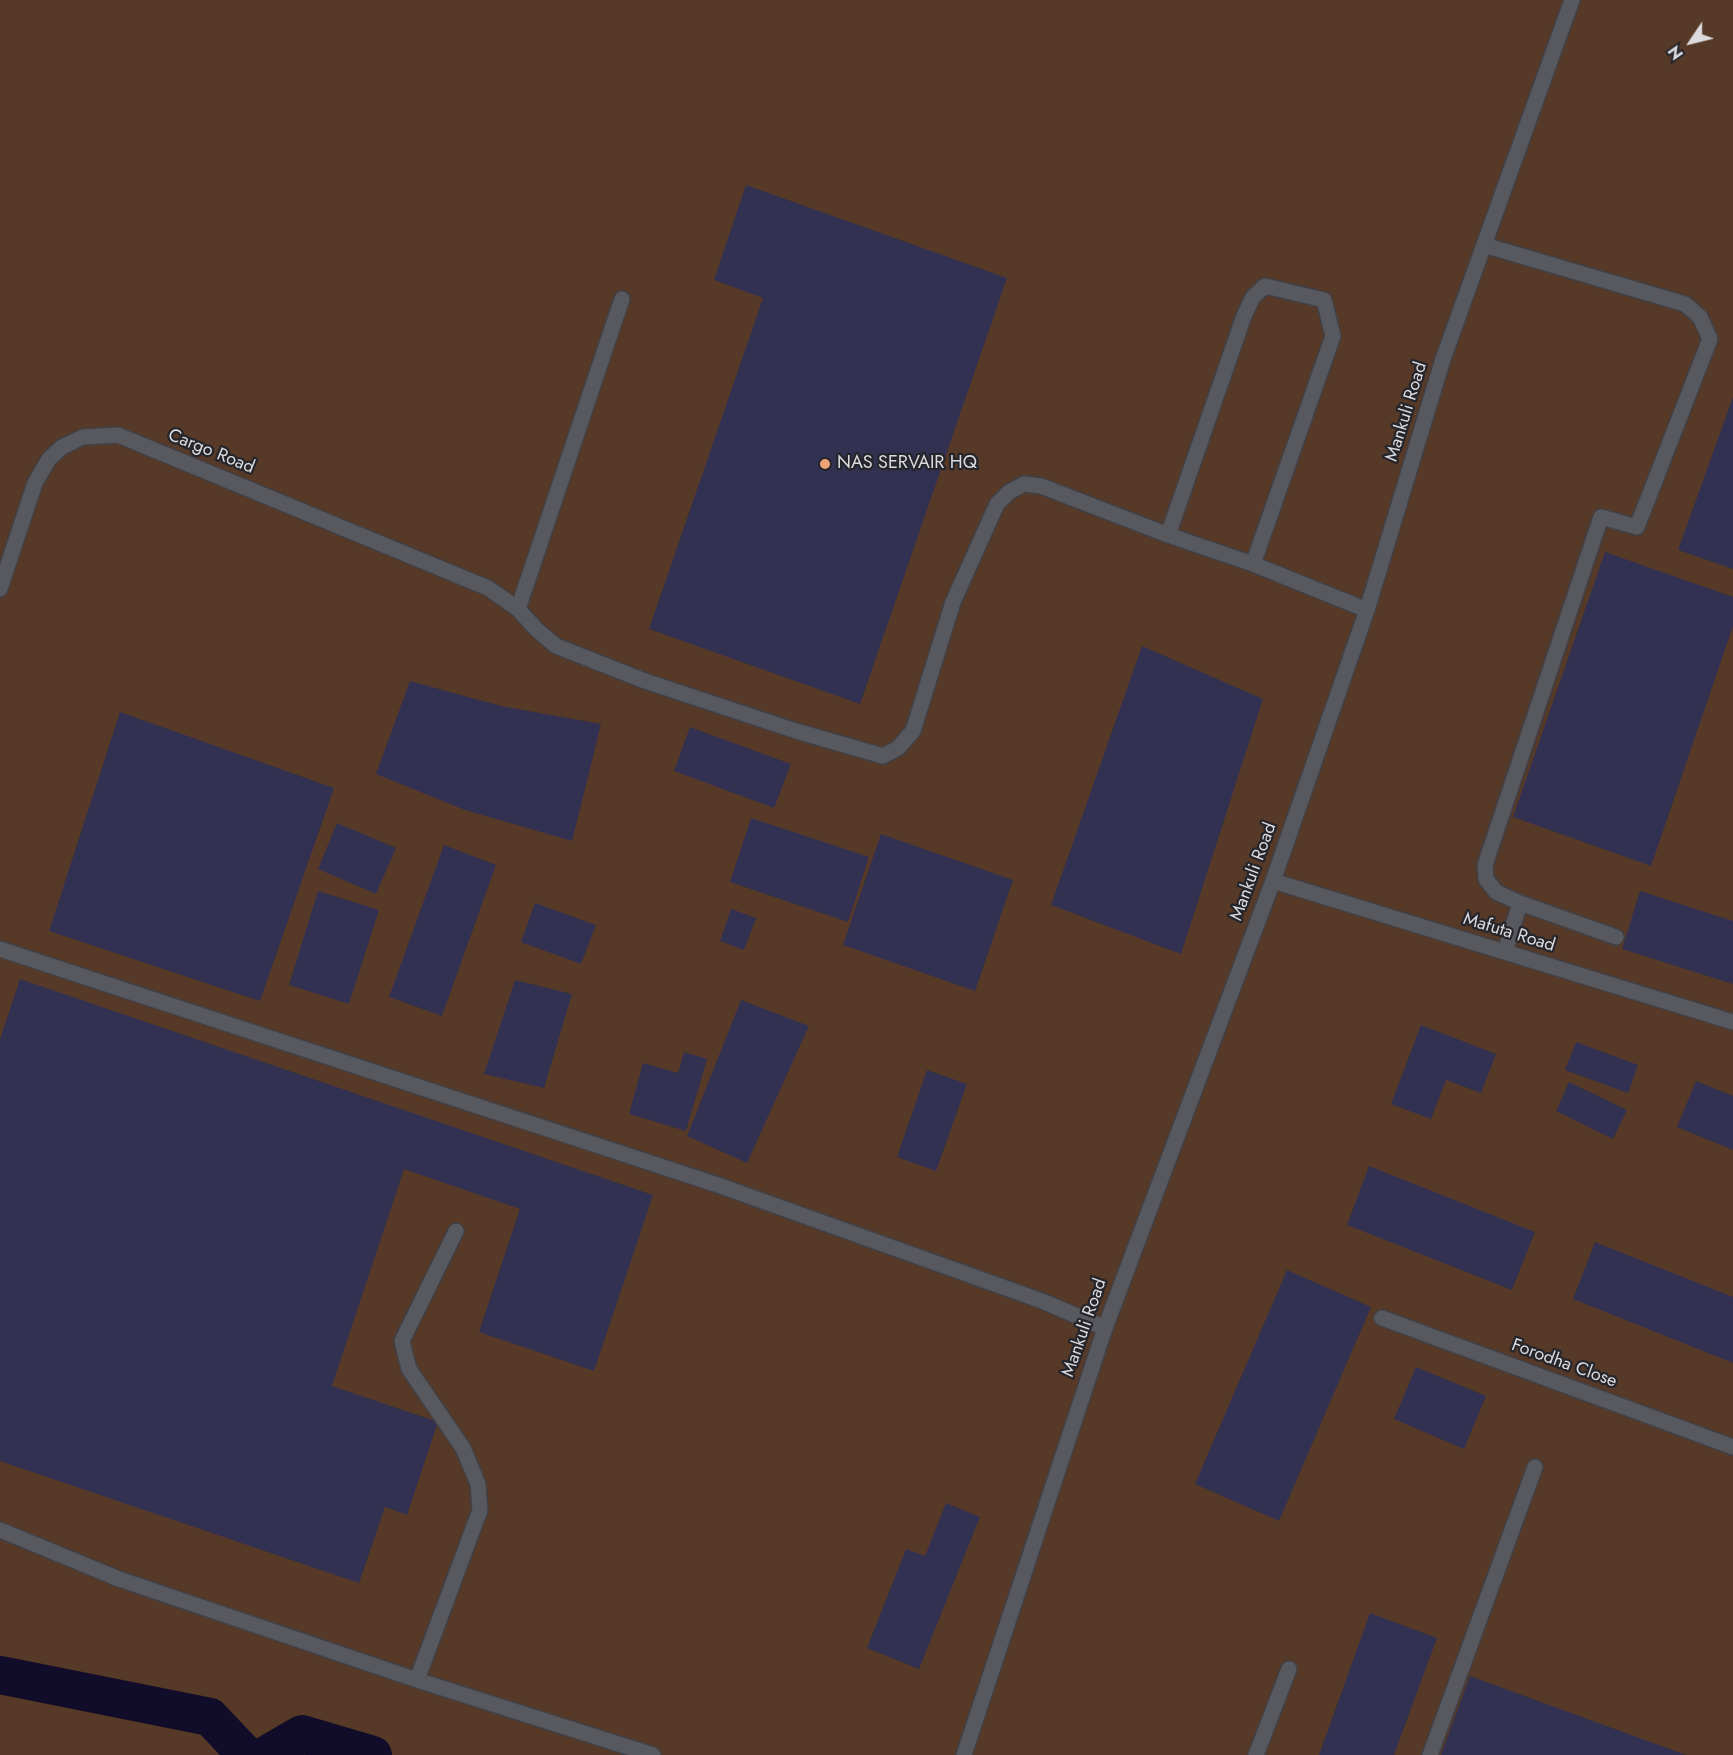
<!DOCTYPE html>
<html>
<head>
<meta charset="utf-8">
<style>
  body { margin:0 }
  #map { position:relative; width:1733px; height:1755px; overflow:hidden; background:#25252c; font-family:Jost,sans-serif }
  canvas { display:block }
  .north { position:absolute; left:1661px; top:12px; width:60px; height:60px; -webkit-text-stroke:4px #25252c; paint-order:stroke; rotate:235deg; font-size:16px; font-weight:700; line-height:24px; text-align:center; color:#dbdbdf }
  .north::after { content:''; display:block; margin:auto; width:21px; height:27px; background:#dbdbdf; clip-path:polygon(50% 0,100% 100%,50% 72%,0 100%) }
</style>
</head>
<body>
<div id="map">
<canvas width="1733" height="1755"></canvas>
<div class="north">N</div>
</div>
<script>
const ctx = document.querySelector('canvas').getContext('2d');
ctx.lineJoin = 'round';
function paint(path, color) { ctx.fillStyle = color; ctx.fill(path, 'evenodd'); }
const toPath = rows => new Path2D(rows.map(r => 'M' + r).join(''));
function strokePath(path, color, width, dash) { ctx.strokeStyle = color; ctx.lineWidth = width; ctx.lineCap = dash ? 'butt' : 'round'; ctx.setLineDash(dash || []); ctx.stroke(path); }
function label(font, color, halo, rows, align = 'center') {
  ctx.font = font + ' Jost,sans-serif'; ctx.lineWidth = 4.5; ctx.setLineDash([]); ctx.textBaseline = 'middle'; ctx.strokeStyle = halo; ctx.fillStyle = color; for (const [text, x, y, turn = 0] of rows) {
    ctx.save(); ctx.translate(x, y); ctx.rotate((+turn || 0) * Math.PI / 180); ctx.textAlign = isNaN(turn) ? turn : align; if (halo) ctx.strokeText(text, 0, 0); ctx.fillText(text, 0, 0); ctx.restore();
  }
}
paint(toPath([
  [0,0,1733,0,1733,1755,0,1755]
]), '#573927');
strokePath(toPath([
  [0,1675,210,1717,246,1755],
  [266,1755,302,1734,373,1755]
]), '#100c29', 38);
paint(toPath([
  [746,185,1007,278,860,704,649,629,763,298,714,280],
  [1733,397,1733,569,1678,550],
  [1605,552,1733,597,1733,626,1651,866,1513,817],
  [1142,646,1263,699,1181,954,1051,905],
  [410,681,501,706,601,724,572,841,465,810,376,774],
  [120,712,334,788,260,1001,49,931],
  [690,727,791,764,774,808,674,771],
  [751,818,869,857,848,922,730,882],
  [337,823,396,848,376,894,318,869],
  [881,834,1013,880,975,991,843,945],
  [444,845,496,865,442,1016,389,997],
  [318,891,379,910,349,1004,289,985],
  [1640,891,1733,921,1733,984,1622,949],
  [535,903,596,925,581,964,521,942],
  [731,909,756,918,744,950,720,941],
  [20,979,653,1195,594,1371,479,1332,520,1209,404,1169,332,1386,438,1422,407,1515,385,1507,359,1583,0,1461,0,1039],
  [515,980,572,994,544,1088,484,1074],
  [741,1000,809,1026,747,1163,687,1136],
  [1421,1025,1496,1054,1481,1093,1446,1080,1431,1119,1391,1104],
  [1576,1042,1638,1065,1628,1093,1565,1070],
  [684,1052,707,1059,686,1131,629,1114,643,1063,678,1073],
  [927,1070,967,1084,936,1171,897,1157],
  [1696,1081,1733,1096,1733,1150,1677,1127],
  [1569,1082,1627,1110,1613,1139,1556,1111],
  [1369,1166,1535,1232,1512,1290,1347,1225],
  [1595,1242,1733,1297,1733,1363,1573,1299],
  [1287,1270,1371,1307,1279,1521,1195,1484],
  [1416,1367,1486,1396,1464,1449,1394,1419],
  [946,1503,980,1517,919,1669,867,1648,906,1549,925,1556],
  [1370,1613,1437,1638,1394,1755,1319,1755],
  [1470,1676,1686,1755,1441,1755]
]), '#333151');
const lane = toPath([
  [1484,245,1685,304,1700,317,1710,339,1637,527,1601,517,1485,865,1486,879,1496,892,1520,903,1616,937],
  [1168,535,1244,316,1253,297,1265,286,1324,300,1333,336,1253,564],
  [0,589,35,483,49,459,62,447,83,437,118,435,488,588,518,609,536,629,556,646,645,681,796,731,883,756,898,748,913,731,953,602,997,504,1009,492,1024,484,1041,486,1168,535,1253,564,1367,610],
  [518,609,622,299],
  [1273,881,1733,1022],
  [0,949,715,1184,1042,1301,1105,1328],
  [1505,952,1520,903],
  [1382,1318,1733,1447],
  [0,1530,119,1579,417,1680,653,1755],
  [417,1680,480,1510,478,1484,463,1448,409,1369,402,1341,456,1231],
  [1256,1755,1289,1669],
  [1430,1755,1535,1467]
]);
const street = toPath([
  [964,1755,1105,1328,1273,881,1367,610,1443,359,1572,0]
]);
strokePath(lane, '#404045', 18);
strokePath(street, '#404045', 18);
strokePath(lane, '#58585f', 15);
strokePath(street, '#58585f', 15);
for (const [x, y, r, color] of [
  [825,464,6,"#efa377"]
]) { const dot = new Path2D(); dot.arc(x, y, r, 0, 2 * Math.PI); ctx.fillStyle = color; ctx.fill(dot); strokePath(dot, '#25252c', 2); }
label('18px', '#dbdbdf', '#25252c', [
  ["Mankuli Road",1407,412,-73],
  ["Cargo Road",211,452,22],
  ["Mankuli Road",1254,872,-70],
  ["Mafuta Road",1509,933,17],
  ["Mankuli Road",1085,1328,-71],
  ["Forodha Close",1564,1364,20]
]);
label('18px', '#dbdbdf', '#25252c', [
  ["NAS SERVAIR HQ",837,464]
], 'left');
</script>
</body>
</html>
